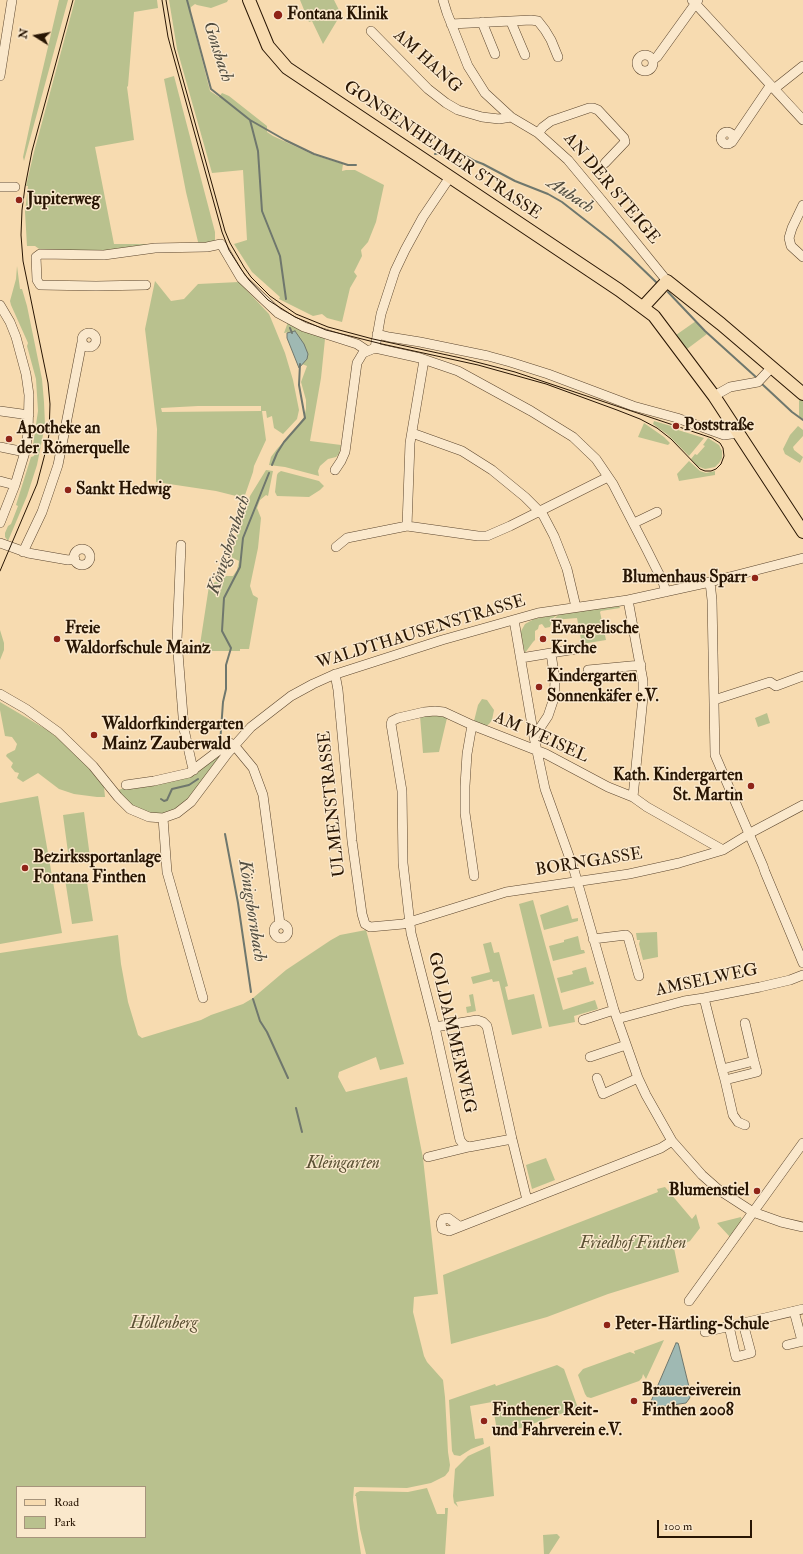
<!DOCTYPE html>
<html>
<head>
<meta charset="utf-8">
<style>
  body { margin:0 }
  #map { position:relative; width:803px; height:1554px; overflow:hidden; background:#f7dbb0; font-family:"IM FELL Double Pica",serif }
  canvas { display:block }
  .legend { position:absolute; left:16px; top:1486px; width:130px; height:52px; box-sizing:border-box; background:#fae8cc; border:1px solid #a6947c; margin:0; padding:5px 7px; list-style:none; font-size:12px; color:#281503 }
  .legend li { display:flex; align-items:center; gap:8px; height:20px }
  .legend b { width:20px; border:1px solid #a6947c }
  .north { position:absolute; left:16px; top:16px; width:40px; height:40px; -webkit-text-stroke:3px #fae8cc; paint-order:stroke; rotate:281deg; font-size:11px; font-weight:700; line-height:16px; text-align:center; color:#281503 }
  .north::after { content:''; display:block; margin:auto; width:14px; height:18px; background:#281503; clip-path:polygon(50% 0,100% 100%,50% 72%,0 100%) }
  .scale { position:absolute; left:657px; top:1520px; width:95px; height:18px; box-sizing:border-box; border:2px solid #281503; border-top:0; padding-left:5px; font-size:12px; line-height:14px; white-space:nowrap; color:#281503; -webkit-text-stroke:3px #fae8cc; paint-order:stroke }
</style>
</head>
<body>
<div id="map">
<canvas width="803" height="1554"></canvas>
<ul class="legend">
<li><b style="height:5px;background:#f7dbb0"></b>Road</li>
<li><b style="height:11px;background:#b9c18e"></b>Park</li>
</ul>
<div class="north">N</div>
<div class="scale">100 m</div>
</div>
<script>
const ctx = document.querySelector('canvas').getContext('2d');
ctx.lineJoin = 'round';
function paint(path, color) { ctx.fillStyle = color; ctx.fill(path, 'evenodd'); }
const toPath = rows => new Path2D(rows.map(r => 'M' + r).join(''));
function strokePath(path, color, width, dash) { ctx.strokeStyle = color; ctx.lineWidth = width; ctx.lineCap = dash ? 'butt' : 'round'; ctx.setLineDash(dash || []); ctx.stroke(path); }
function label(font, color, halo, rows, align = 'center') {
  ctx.font = font + ' "IM FELL Double Pica",serif'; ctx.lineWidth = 3; ctx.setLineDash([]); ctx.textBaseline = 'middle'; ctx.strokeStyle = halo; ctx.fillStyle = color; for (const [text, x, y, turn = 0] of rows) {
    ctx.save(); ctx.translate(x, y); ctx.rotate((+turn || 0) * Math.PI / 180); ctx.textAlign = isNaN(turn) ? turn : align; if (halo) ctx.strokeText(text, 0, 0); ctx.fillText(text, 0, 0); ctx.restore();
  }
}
paint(toPath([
  [59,0,68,0,24,161,23,157,32,115],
  [75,0,157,0,158,8,134,12,128,86,127,87,134,140,95,147,114,244,157,244,117,252,45,253,35,246,27,246,25,212,28,186,26,186,34,152],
  [169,0,228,0,227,2,211,8,197,5,195,4,191,7,190,13,210,91,219,97,222,93,229,96,267,126,267,132,273,136,314,155,343,164,342,171,346,170,355,170,384,185,376,222,368,242,361,250,362,256,354,272,357,276,350,288,342,322,327,318,322,314,313,316,279,299,280,297,252,272,234,244,247,240,243,170,212,173,177,49],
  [300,0,334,0,341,14,323,44,312,21,309,22],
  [174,76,215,232,215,240,210,244,199,246,186,192,164,79],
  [17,266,20,289,22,289,27,306,42,379,44,402,45,425,37,465,27,496,8,541,5,537,5,533,8,526,11,524,18,506,16,505,31,457,34,456,35,452,32,452,38,411,36,379,27,346,28,343,11,305,10,301,16,279],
  [155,281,171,301,184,299,198,284,239,282,269,314,274,326,285,353,293,380,299,410,297,419,283,434,274,428,272,416,267,418,266,411,262,411,266,440,254,466,253,472,244,498,216,491,156,482,157,429,145,329],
  [198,406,261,406,261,411,162,412,161,408],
  [696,321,707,334,687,349,676,335],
  [288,322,321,336,325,339,321,378,310,441,341,445,339,454,336,457,328,459,320,466,318,471,319,476,285,467,269,465,271,457,277,449,295,429,304,417,306,409,306,400,301,382,307,366,302,364,307,359,295,331,284,333],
  [799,396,803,399,803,419,799,416],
  [654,421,678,428,678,430,704,438,689,456,668,435,653,424],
  [644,423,664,437,670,443,668,445,638,437],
  [798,426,803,430,803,436,793,447,794,450,803,457,800,463,785,454,783,449,790,435],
  [708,438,719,445,722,451,722,458,719,463,715,467,705,469,697,466,691,459,695,454,697,455,705,446,703,445],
  [689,461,700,471,706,473,715,471,715,475,679,481,677,474],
  [266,470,273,471,268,496,266,495,260,500,257,508,261,518,258,548,250,586,253,595,258,598,249,649,240,649,240,651,199,651,209,586,224,576,233,576,237,570,239,561,231,557,235,541,250,496],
  [281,471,319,481,324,486,320,490,309,497,277,496,275,492,277,475,278,473],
  [619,606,620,608,601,611,600,612,606,640,582,644,577,618,553,620,559,614],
  [558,614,553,618,550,627,545,628,542,624,539,625,538,629,535,631,535,640,533,642,525,653,520,633,525,624,534,619],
  [0,630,4,643,4,650,0,660],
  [482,699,487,700,494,710,492,720,489,724,486,726,474,721,478,705],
  [0,702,49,731,78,755,104,787,105,797,97,797,74,794,59,789,38,773,23,782,17,778,19,773,15,772,11,767,13,763,6,756,7,754,15,750,17,744,12,737,5,736,0,710],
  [767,713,770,723,758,727,755,718],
  [441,715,447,718,439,752,423,753,420,716],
  [226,748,202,783,179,808,157,816,130,805,118,790,128,787,170,780],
  [38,796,62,933,0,944,0,803],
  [84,812,90,857,69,860,63,815],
  [86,876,93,921,72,924,65,879],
  [533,900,563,1010,595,1000,598,1009,574,1016,575,1022,549,1027,519,904],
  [568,905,572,919,578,918,578,921,544,930,540,915],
  [366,930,404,1064,380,1070,376,1057,339,1072,338,1077,346,1092,407,1077,423,1158,438,1294,414,1297,413,1312,424,1356,427,1362,443,1380,445,1397,448,1452,450,1465,449,1471,445,1476,431,1483,407,1488,354,1487,353,1500,361,1554,0,1554,0,953,118,935,121,964,128,1002,138,1035,142,1038,201,1020,211,1015,243,1004,253,998,286,970,331,940,340,935],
  [17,1487,145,1487,145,1537,17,1537],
  [657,932,658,957,643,960,639,944,640,940,637,940,636,933],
  [578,936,581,950,584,950,585,953,553,961,549,946,564,942,564,940],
  [491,942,494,953,499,952,508,986,505,987,508,1000,534,994,542,1028,512,1035,499,981,493,982,492,979,473,984,471,977,490,972,483,944],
  [586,967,590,982,593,981,594,984,561,993,557,978,573,974,572,971],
  [473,994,476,1011,467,1013,466,1007,471,1006,469,995],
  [546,1158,555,1180,532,1189,526,1165],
  [665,1187,692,1219,696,1214,700,1228,690,1241,674,1248,679,1272,608,1294,547,1317,451,1344,443,1275,658,1192,657,1189],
  [741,1217,742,1221,730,1237,717,1223],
  [664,1340,646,1379,643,1374,642,1378,639,1381,591,1398,587,1397,585,1394,578,1375,583,1369,630,1352,635,1354,634,1351],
  [557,1365,564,1369,578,1408,509,1432,510,1435,507,1436,498,1436,492,1402,470,1406,475,1439,483,1438,484,1444,471,1449,460,1456,454,1455,452,1451,449,1400,495,1384,496,1386],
  [490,1446,494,1496,456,1502,458,1507,454,1503,453,1496,455,1469,468,1456],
  [427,1488,437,1514,445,1514,445,1508,448,1508,445,1554,366,1554,360,1529,356,1496,355,1496,356,1493,360,1491,408,1492],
  [557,1534,560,1537,549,1554,544,1554,543,1535]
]), '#b9c18e');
const water = toPath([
  [295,331,304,344,308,354,307,359,299,368,287,338,287,333,295,331],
  [676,1343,678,1343,679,1346,691,1395,689,1399,686,1403,652,1408,649,1406,676,1343]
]);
paint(water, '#9fb9b3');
strokePath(water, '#6f776d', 1);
strokePath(toPath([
  [187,0,211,89,250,120,285,140,314,154,348,165,356,165],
  [250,120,258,151,262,211,280,256,286,299],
  [435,154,454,149,475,161,483,164,515,181,548,194,562,202,612,241,630,257,656,282],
  [668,292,705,331,757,378],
  [290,328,292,333],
  [762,384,792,412,803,420],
  [272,465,277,453,284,442,305,418,299,385,300,364],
  [220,744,223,702,226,689,226,665,231,648,222,631,224,598,240,567,243,538,269,473],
  [161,799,164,801,167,800,172,789,189,785,198,779],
  [225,834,238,903,251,992],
  [253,999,260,1021,267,1032,288,1078],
  [296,1108,302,1132]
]), '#6f776d', 2);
const minor = toPath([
  [443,0,447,13,468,66,485,93,511,117,538,133,568,160,603,202,667,281],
  [692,0,803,120],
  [482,22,495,54],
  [511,22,525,55],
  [451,24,531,20,538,21,545,30,551,40,558,57],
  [371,31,428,89,446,103,458,110,482,117,499,119,511,117],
  '637 63a8 8 0 1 1 16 0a8 8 0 1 1-16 0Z',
  [653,60,657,57,698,0],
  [0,76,12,0],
  [774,89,803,66],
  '721 138a6 6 0 1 1 12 0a6 6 0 1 1-12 0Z',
  [538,133,543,127,551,121,589,108,593,108,598,110,624,138,625,142,605,163],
  [732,142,770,86],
  [0,187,15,187],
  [803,205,792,228,789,238,791,246,803,257],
  [146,285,96,286,40,285,37,280,36,257,40,254,104,255,155,248,207,247,221,244,241,278,278,313,304,327,357,344,366,350],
  [0,305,10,322,16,337,26,374,29,395,28,433,25,452,15,485,0,523],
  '82 340a7 7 0 1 1 14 0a7 7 0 1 1-14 0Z',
  [377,334,389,337,420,342,488,356,510,362,548,374,633,406,677,418,724,435,738,433],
  [375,348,381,314,395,271,405,250,423,217,450,177],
  [714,396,730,387,758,382,772,367],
  [0,411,29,415],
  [412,433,462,451,492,470,525,497,543,515,554,536,567,569,576,607],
  [0,447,25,452],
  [335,470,341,461,345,452,357,363,363,353,375,348,420,358,458,371,531,411,573,437,596,459,613,484,647,550,663,582,666,592],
  [0,481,15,485],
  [634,523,657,512],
  [407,526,410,443,424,360],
  [0,543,28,553,68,560,75,559],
  [181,545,177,640,184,729,192,765,194,770],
  [336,547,347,538,407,526,478,536,487,536,510,526,608,477],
  '74 557a8 8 0 1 1 16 0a8 8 0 1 1-16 0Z',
  [23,552,42,512,58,465,82,342],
  [710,582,712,600,715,755,763,866,765,872,803,963],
  [628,600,643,681,643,697,633,797],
  [514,620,534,737,545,789,574,870,614,1010,638,1078,646,1095,672,1141,702,1175,719,1190,753,1212,781,1222,803,1227],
  [551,653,582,648],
  [521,658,551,653,555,681,554,698,548,716,534,737],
  [588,670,641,665],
  [335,674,338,690,352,841,362,914,365,924,370,927,403,924,506,892,629,874,679,863,723,850,754,831,803,805],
  [0,694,26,709,58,732,93,766,118,797,130,809,149,817,163,818,177,813,191,802,227,754,251,727,291,696,313,684,333,675,442,640,538,613,628,600,710,582,803,558],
  [714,700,770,682,776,686,803,676],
  [472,725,467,754,465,786,465,813,474,876],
  [234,745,253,768,263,795,280,924],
  [126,785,154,781,189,773,226,745,230,743,234,745],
  [163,818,167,872,203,998],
  '274 931a7 7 0 1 1 14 0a7 7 0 1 1-14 0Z',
  [593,939,626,935,628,937,639,976],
  [704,998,722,1069],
  [617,1019,684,1001,704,998,760,987,790,980,803,975],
  [583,1020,614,1010],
  [745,1023,754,1061,757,1072,725,1080,722,1069,754,1061],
  [435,1027,477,1020,483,1022,487,1026,512,1139,527,1200],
  [590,1057,626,1045],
  [597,1078,603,1094,638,1078],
  [725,1080,733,1115,738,1122,745,1125],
  [512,1139,469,1147,464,1145,460,1140,435,1027,411,933,403,863,402,791,391,724,392,721,398,718,424,712,435,711,444,712,472,725,546,754,608,787,633,797,647,807,723,850],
  [428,1157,469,1147],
  [459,1226,448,1218,443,1219,441,1223,442,1229,449,1231,661,1148,672,1141],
  [689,1301,803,1143],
  [794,1311,802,1341],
  [729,1326,736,1357,751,1353,743,1323],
  [705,1332,803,1309],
  [787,1345,803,1341]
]);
const major = toPath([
  [249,0,268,46,287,68,619,290,654,316,714,396,803,532],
  [643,307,667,281,721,324,803,394]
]);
strokePath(minor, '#5c462e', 10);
strokePath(major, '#281503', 14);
strokePath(minor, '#fae8cc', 9);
strokePath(major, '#f7dbb0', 12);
strokePath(toPath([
  [162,0,168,37,222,232,229,250,241,269,249,280,268,300,295,317,326,330,382,344,478,365,546,384,617,410,640,419,657,428,671,439,700,469,705,471,711,471,716,469,721,464,724,456,723,448,720,443,712,438,515,372,461,358,373,339,328,327,296,314,270,296,251,277,244,267,230,243,225,231,174,47,166,0],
  [0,571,37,484,47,446,49,434,50,404,48,383,23,261,21,235,22,210,25,187,32,151,73,0]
]), '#281503', 1);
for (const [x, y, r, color] of [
  [278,15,5,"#8f2418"],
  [19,200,4,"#8f2418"],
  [676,426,4,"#8f2418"],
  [9,439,4,"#8f2418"],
  [68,490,4,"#8f2418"],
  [755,578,4,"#8f2418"],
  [57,639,4,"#8f2418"],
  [543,639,4,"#8f2418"],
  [539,687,4,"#8f2418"],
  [94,735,4,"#8f2418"],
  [751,786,4,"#8f2418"],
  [25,868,4,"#8f2418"],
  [757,1191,4,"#8f2418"],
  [607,1325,4,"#8f2418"],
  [634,1401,4,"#8f2418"],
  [484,1421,4,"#8f2418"]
]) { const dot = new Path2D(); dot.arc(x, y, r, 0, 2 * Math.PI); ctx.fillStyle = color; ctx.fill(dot); strokePath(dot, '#fae8cc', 1.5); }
label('bold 17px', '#281503', '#fae8cc', [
  ["Fontana Klinik",287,15],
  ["Jupiterweg",27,200],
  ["Poststraße",684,426],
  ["Apotheke an",17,429],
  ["der Römerquelle",17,449],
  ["Sankt Hedwig",76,490],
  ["Blumenhaus Sparr",747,578,"right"],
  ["Freie",65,629],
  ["Waldorfschule Mainz",65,649],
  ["Evangelische",551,629],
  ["Kirche",551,649],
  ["Kindergarten",547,677],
  ["Sonnenkäfer e.V.",547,697],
  ["Waldorfkindergarten",102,725],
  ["Mainz Zauberwald",102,745],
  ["Kath. Kindergarten",743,776,"right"],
  ["St. Martin",743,796,"right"],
  ["Bezirkssportanlage",33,858],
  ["Fontana Finthen",33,878],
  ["Blumenstiel",749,1191,"right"],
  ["Peter-Härtling-Schule",615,1325],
  ["Brauereiverein",642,1391],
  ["Finthen 2008",642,1411],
  ["Finthener Reit-",492,1411],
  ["und Fahrverein e.V.",492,1431]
], 'left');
label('17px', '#281503', '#fae8cc', [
  ["AM HANG",427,62,42],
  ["GONSENHEIMER STRASSE",442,151,34],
  ["AN DER STEIGE",611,189,50],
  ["WALDTHAUSENSTRASSE",421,633,-17],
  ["AM WEISEL",541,738,24],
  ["ULMENSTRASSE",333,804,-96],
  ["BORNGASSE",589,863,-9],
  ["AMSELWEG",707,981,-12],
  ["GOLDAMMERWEG",451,1033,77]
]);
label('italic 17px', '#5b5134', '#fae8cc', [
  ["Kleingarten",343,1164],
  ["Friedhof Finthen",633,1244],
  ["Höllenberg",164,1324]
]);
label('italic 18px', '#524e41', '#fae8cc', [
  ["Gonsbach",217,52,72],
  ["Aubach",570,196,33],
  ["Königsbornbach",230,545,-72],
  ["Königsbornbach",251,911,81]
]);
</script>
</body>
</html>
